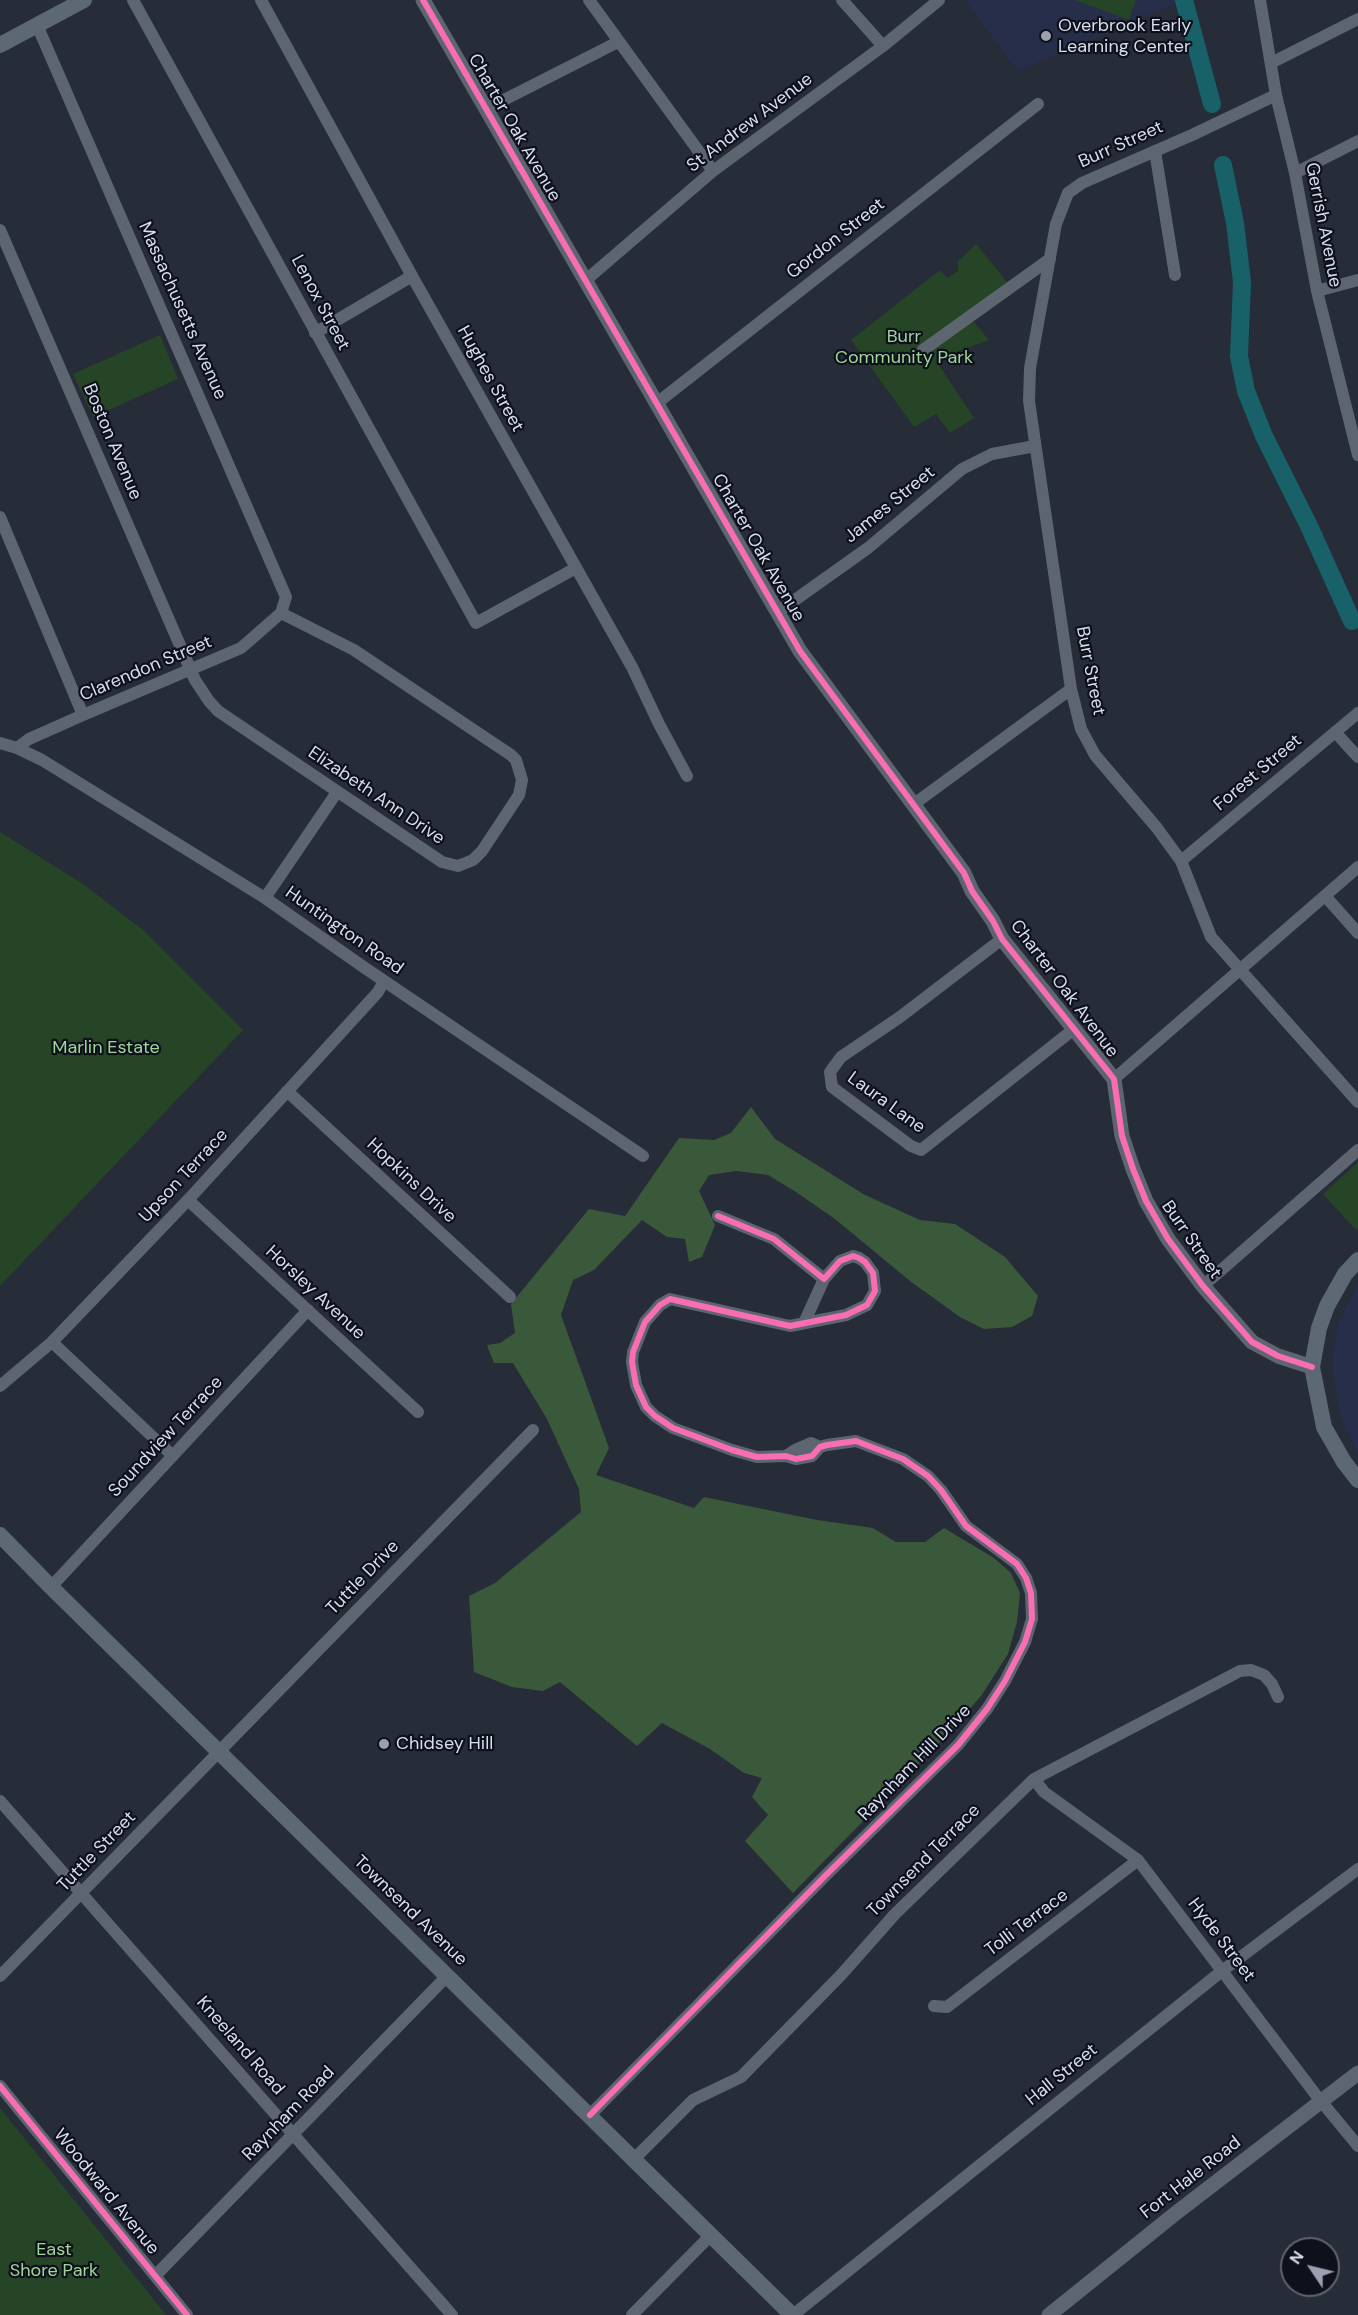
<!DOCTYPE html>
<html>
<head>
<meta charset="utf-8">
<style>
  body { margin:0 }
  #map { position:relative; width:1358px; height:2315px; overflow:hidden; background:#272c39; font-family:"DM Sans",sans-serif }
  canvas { display:block }
  .north { position:absolute; left:1280px; top:2237px; width:60px; height:60px; box-sizing:border-box; background:#0e111c; border:2px solid #5f6370; border-radius:50%; rotate:305deg; font-size:16px; font-weight:700; line-height:24px; text-align:center; color:#d8deee }
  .north::after { content:''; display:block; margin:auto; width:21px; height:27px; background:#9aa0af; clip-path:polygon(50% 0,100% 100%,50% 72%,0 100%) }
</style>
</head>
<body>
<div id="map">
<canvas width="1358" height="2315"></canvas>
<div class="north">N</div>
</div>
<script>
const ctx = document.querySelector('canvas').getContext('2d');
ctx.lineJoin = 'round';
function paint(path, color) { ctx.fillStyle = color; ctx.fill(path, 'evenodd'); }
const toPath = rows => new Path2D(rows.map(r => 'M' + r).join(''));
function strokePath(path, color, width, dash) { ctx.strokeStyle = color; ctx.lineWidth = width; ctx.lineCap = dash ? 'butt' : 'round'; ctx.setLineDash(dash || []); ctx.stroke(path); }
function label(font, color, halo, rows, align = 'center') {
  ctx.font = font + ' "DM Sans",sans-serif'; ctx.lineWidth = 4.5; ctx.setLineDash([]); ctx.textBaseline = 'middle'; ctx.strokeStyle = halo; ctx.fillStyle = color; for (const [text, x, y, turn = 0] of rows) {
    ctx.save(); ctx.translate(x, y); ctx.rotate((+turn || 0) * Math.PI / 180); ctx.textAlign = isNaN(turn) ? turn : align; if (halo) ctx.strokeText(text, 0, 0); ctx.fillText(text, 0, 0); ctx.restore();
  }
}
paint(toPath([
  [965,0,1184,0,1018,71],
  [1358,1284,1358,1455,1340,1416,1333,1373,1333,1350,1339,1320]
]), '#262e4a');
paint(toPath([
  [1075,0,1136,0,1129,20],
  [976,244,1007,282,968,315,989,340,942,357,939,365,974,418,950,433,936,414,914,427,851,340,940,270,947,278,958,271,958,261],
  [160,335,178,379,93,417,73,374],
  [0,832,83,884,143,930,243,1030,0,1286],
  [1358,1162,1358,1228,1356,1230,1323,1194],
  [0,2108,83,2211,166,2315,0,2315]
]), '#264426');
paint(toPath([
  [751,1107,775,1139,865,1195,920,1220,955,1224,1005,1257,1038,1296,1032,1316,1012,1327,984,1329,960,1317,910,1281,835,1219,796,1192,768,1175,736,1171,709,1175,699,1191,715,1225,702,1257,689,1262,685,1239,667,1237,642,1220,594,1270,573,1280,561,1315,609,1448,596,1475,694,1508,704,1497,817,1520,873,1528,896,1542,925,1542,944,1528,994,1558,1011,1573,1020,1593,1017,1622,1008,1654,981,1696,945,1737,793,1893,745,1841,768,1815,752,1797,762,1778,744,1773,710,1749,662,1723,637,1746,560,1682,543,1691,512,1687,474,1672,469,1596,495,1583,581,1512,579,1489,547,1419,513,1363,494,1363,487,1345,500,1343,515,1333,511,1304,589,1209,625,1216,679,1138,714,1140,731,1133]
]), '#3a593a');
strokePath(toPath([
  [1184,0,1212,104],
  [1223,165,1235,223,1242,282,1239,356,1246,391,1264,436,1309,526,1352,621]
]), '#186169', 18);
strokePath(toPath([
  [133,0,476,623,576,568],
  [261,0,412,276,632,667,659,724,687,776],
  [589,0,713,171],
  [842,0,883,46],
  [1260,0,1276,95,1295,173,1317,291,1358,455],
  [37,25,286,597,281,613],
  [1271,63,1358,19],
  [1276,95,1192,135,1082,183,1068,193,1056,224,1030,368,1029,401,1071,689,1081,729,1095,755,1157,828,1181,861,1211,937,1358,1102],
  [486,109,618,42],
  [1155,151,1175,275],
  [1295,173,1358,141],
  [0,230,195,680,209,701,218,711,442,862,458,866,473,860,482,851,519,795,522,780,516,760,511,755,354,650,281,613],
  [586,280,713,171,883,46,939,0],
  [1317,291,1358,280],
  [315,333,412,276],
  [923,350,1050,259],
  [657,403,1038,104],
  [0,517,83,715],
  [778,612,868,548,962,469,992,454,1035,446],
  [1335,732,1358,757],
  [0,743,17,748,42,760,265,898,365,968,643,1156],
  [17,748,29,739,83,715,241,648,281,613],
  [914,804,1071,689],
  [1181,861,1358,713],
  [1326,897,1358,933],
  [265,898,337,792],
  [1002,939,900,1017,841,1057,830,1072,832,1087,911,1146,921,1150,1074,1029],
  [1114,1079,1358,867],
  [287,1091,510,1297],
  [188,1200,418,1412],
  [1203,1286,1358,1150],
  [804,1323,824,1279],
  [52,1342,173,1456],
  [0,1386,52,1342,188,1200,378,992,384,981],
  [786,1456,795,1450,811,1443,820,1447],
  [51,1587,308,1310],
  [1034,1779,1044,1792,1138,1860,1316,2095,1358,2146],
  [0,1801,452,2315],
  [0,1976,533,1430],
  [934,2006,947,2007,1138,1860],
  [0,2086,187,2315],
  [590,2115,825,1876,958,1745,987,1709,1005,1681,1025,1642,1032,1619,1031,1593,1026,1578,1017,1564,966,1526,941,1490,928,1476,903,1459,856,1441,827,1445,820,1447,812,1456,796,1459,786,1456,757,1457,732,1450,673,1428,655,1416,646,1407,636,1385,632,1362,633,1352,645,1322,660,1305,670,1299,790,1326,846,1315,867,1305,875,1291,873,1273,865,1262,859,1258,853,1256,840,1261,824,1279,774,1239,718,1216],
  [634,2159,693,2100,741,2077,841,1975,895,1914,1034,1779,1240,1671,1251,1670,1264,1675,1272,1684,1278,1697],
  [155,2276,448,1975],
  [632,2315,711,2235],
  [793,2315,1222,1971,1358,1869]
]), '#5d6670', 12);
strokePath(toPath([
  [423,0,800,651,964,873,972,891,993,921,1002,939,1114,1079,1122,1136,1133,1169,1146,1201,1168,1239,1203,1286,1252,1342,1278,1356,1312,1367],
  [1049,2315,1176,2213,1358,2073]
]), '#5d6670', 15);
strokePath(toPath([
  [0,45,84,0],
  [1358,1260,1345,1274,1327,1306,1319,1328,1312,1367,1324,1427,1344,1462,1358,1480],
  [0,1535,51,1587,792,2315]
]), '#5d6875', 16);
strokePath(toPath([
  [423,0,800,651,964,873,972,891,993,921,1002,939,1114,1079,1122,1136,1133,1169,1146,1201,1168,1239,1203,1286,1252,1342,1278,1356,1312,1367],
  [0,2086,187,2315],
  [590,2115,825,1876,958,1745,987,1709,1005,1681,1025,1642,1032,1619,1031,1593,1026,1578,1017,1564,966,1526,941,1490,928,1476,903,1459,856,1441,827,1445,820,1447,812,1456,796,1459,786,1456,757,1457,732,1450,673,1428,655,1416,646,1407,636,1385,632,1362,633,1352,645,1322,660,1305,670,1299,790,1326,846,1315,867,1305,875,1291,873,1273,865,1262,859,1258,853,1256,840,1261,824,1279,774,1239,718,1216]
]), '#f96db3', 6);
for (const [x, y, r, color] of [
  [1046,36,6,"#9aa0af"],
  [384,1744,6,"#9aa0af"]
]) { const dot = new Path2D(); dot.arc(x, y, r, 0, 2 * Math.PI); ctx.fillStyle = color; ctx.fill(dot); strokePath(dot, '#0e111c', 2); }
label('18px', '#d8deee', '#0e111c', [
  ["Overbrook Early",1058,26],
  ["Learning Center",1058,47],
  ["Chidsey Hill",396,1744]
], 'left');
label('18px', '#d8deee', '#0e111c', [
  ["St Andrew Avenue",750,123,-37],
  ["Charter Oak Avenue",514,128,60],
  ["Burr Street",1121,145,-24],
  ["Gerrish Avenue",1323,225,79],
  ["Gordon Street",836,239,-38],
  ["Lenox Street",320,303,62],
  ["Massachusetts Avenue",182,311,66],
  ["Hughes Street",490,379,61],
  ["Boston Avenue",112,442,67],
  ["James Street",890,505,-39],
  ["Charter Oak Avenue",758,548,60],
  ["Clarendon Street",146,669,-23],
  ["Burr Street",1090,671,79],
  ["Forest Street",1258,773,-40],
  ["Elizabeth Ann Drive",376,796,34],
  ["Huntington Road",344,931,35],
  ["Charter Oak Avenue",1064,989,53],
  ["Laura Lane",886,1103,36],
  ["Upson Terrace",184,1176,-47],
  ["Hopkins Drive",411,1181,43],
  ["Burr Street",1191,1240,55],
  ["Horsley Avenue",315,1293,43],
  ["Soundview Terrace",166,1437,-47],
  ["Tuttle Drive",363,1578,-46],
  ["Raynham Hill Drive",915,1763,-46],
  ["Tuttle Street",97,1852,-46],
  ["Townsend Terrace",924,1861,-45],
  ["Townsend Avenue",410,1911,44],
  ["Tolli Terrace",1027,1923,-37],
  ["Hyde Street",1221,1940,53],
  ["Kneeland Road",240,2046,49],
  ["Hall Street",1062,2075,-39],
  ["Raynham Road",289,2114,-46],
  ["Fort Hale Road",1191,2178,-38],
  ["Woodward Avenue",106,2192,51]
]);
label('18px', '#a0d799', '#0e111c', [
  ["Burr",904,337],
  ["Community Park",904,358],
  ["Marlin Estate",106,1048],
  ["East",54,2250],
  ["Shore Park",54,2271]
]);
</script>
</body>
</html>
